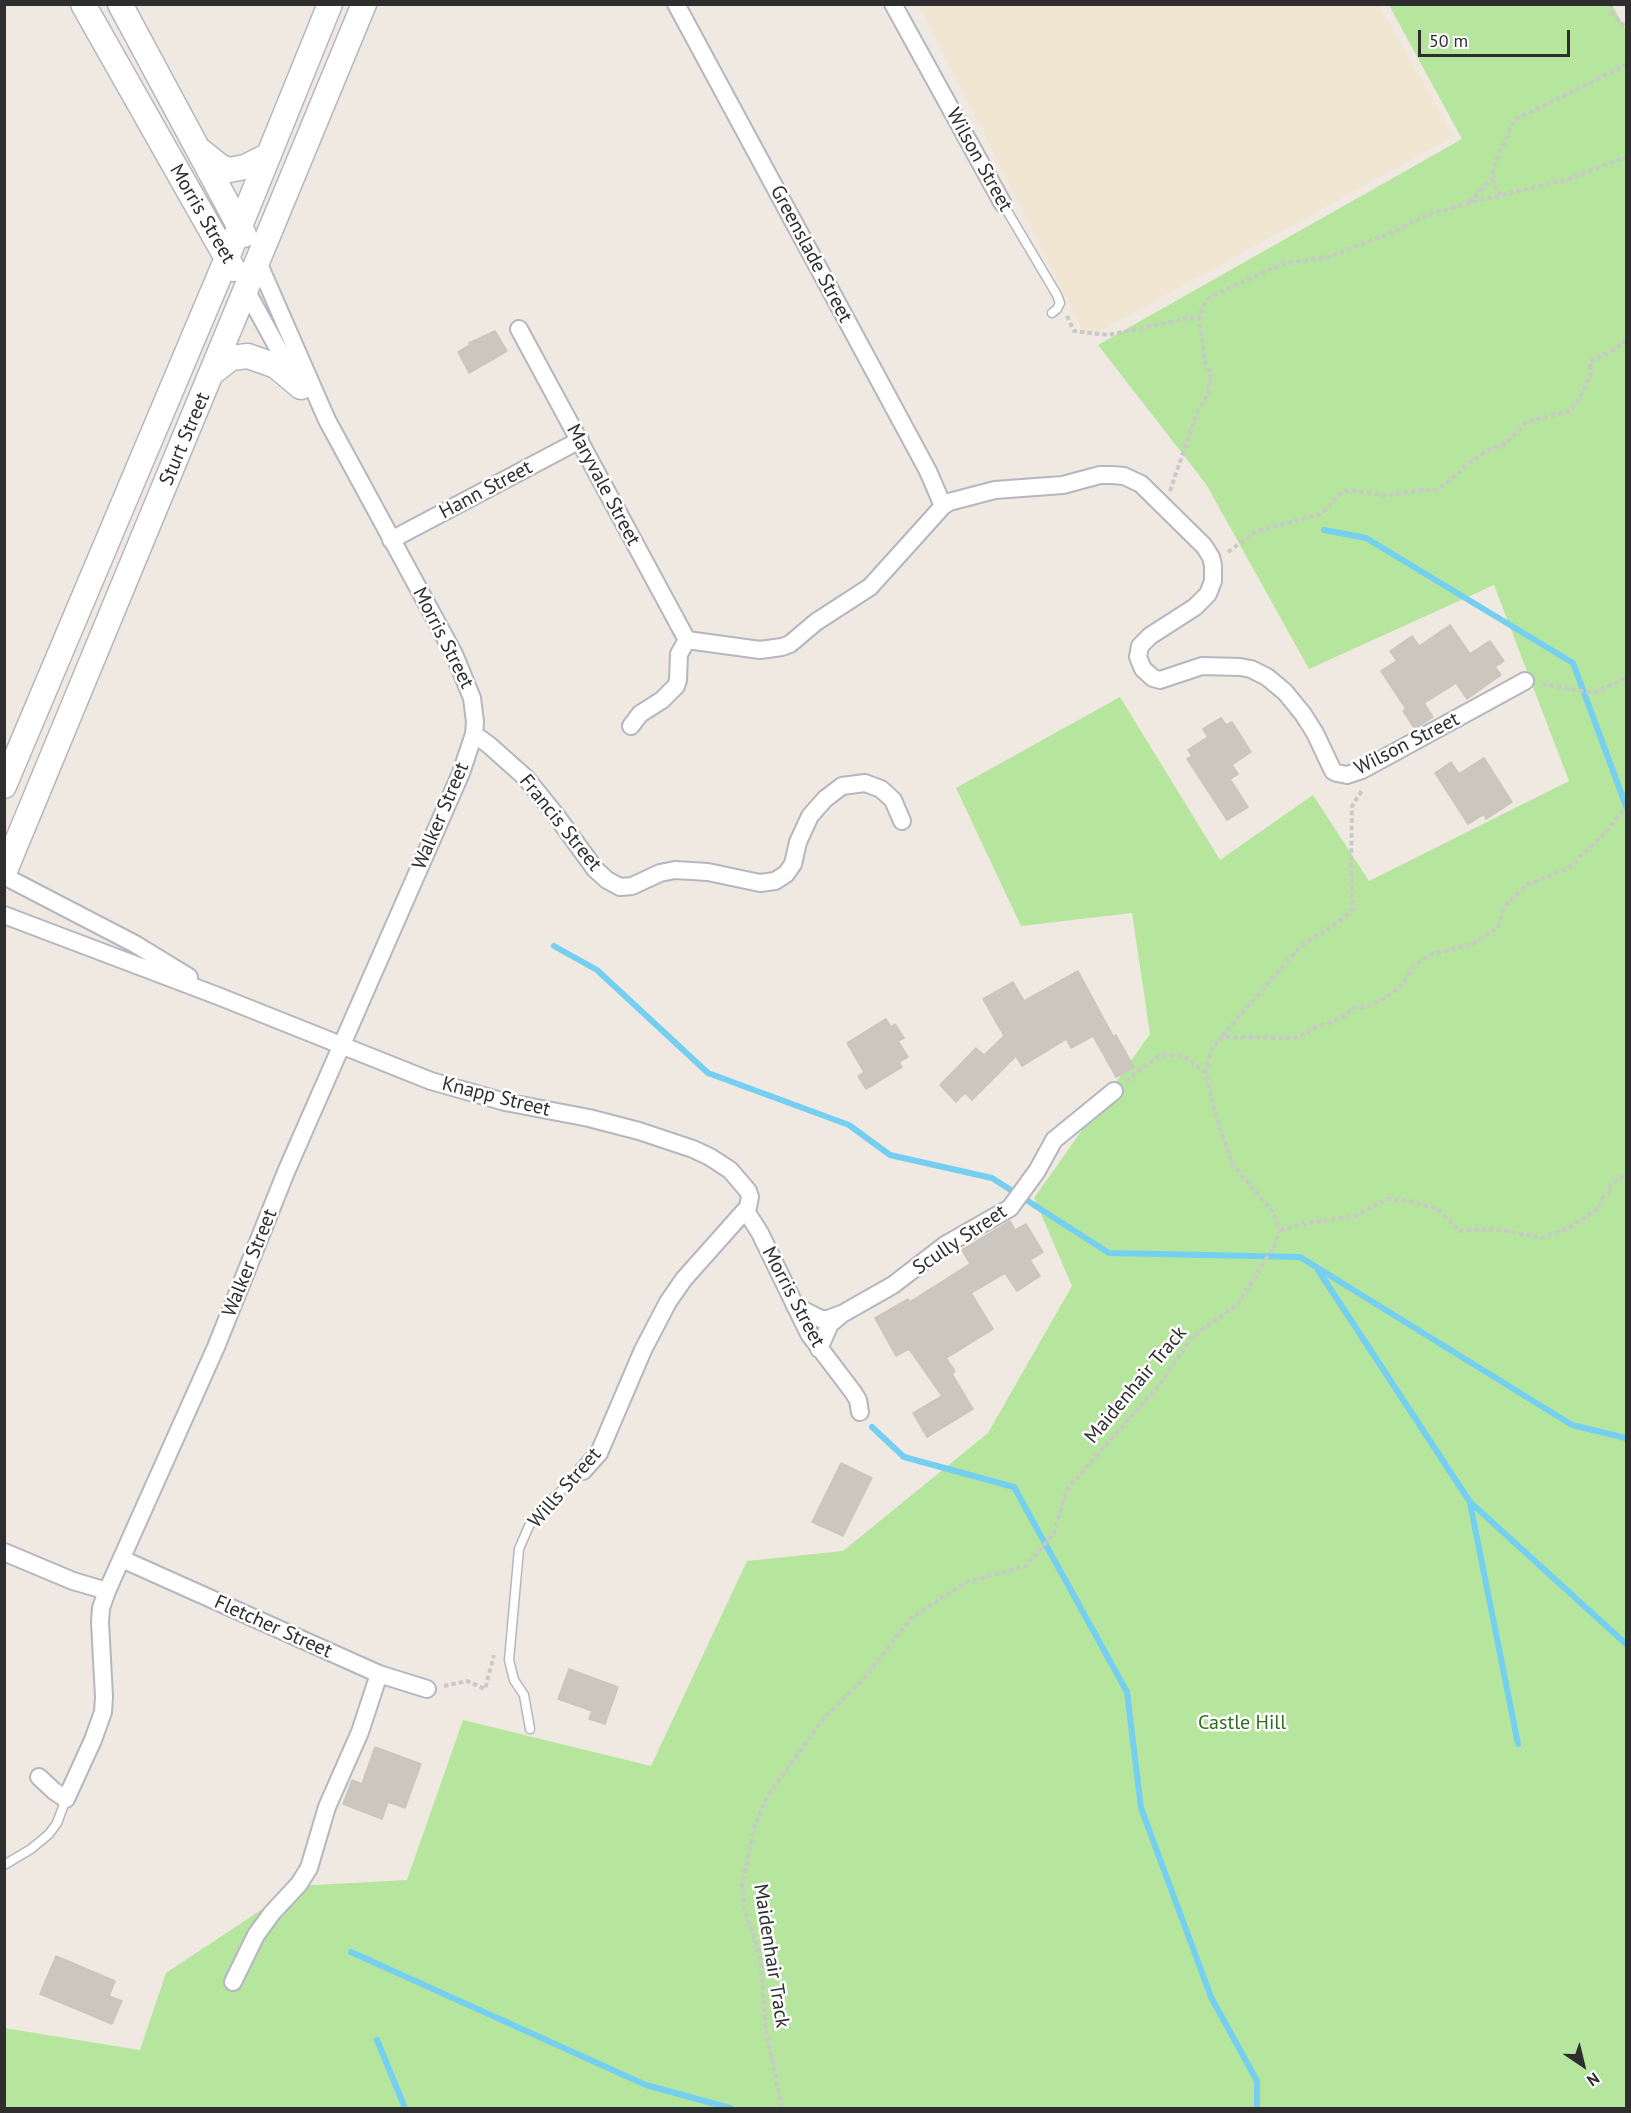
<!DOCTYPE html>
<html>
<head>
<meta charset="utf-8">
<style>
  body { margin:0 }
  #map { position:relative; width:1631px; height:2113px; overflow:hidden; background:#efe9e1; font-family:"PT Sans",sans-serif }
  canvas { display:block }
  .frame { position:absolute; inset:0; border:6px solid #2e2e2e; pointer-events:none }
  .north { position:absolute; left:1553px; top:2035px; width:60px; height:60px; -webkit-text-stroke:4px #fff; paint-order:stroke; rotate:145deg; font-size:16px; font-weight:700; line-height:24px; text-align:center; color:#2e2e2e }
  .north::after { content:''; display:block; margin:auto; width:21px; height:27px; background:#2e2e2e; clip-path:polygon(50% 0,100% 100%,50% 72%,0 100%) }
  .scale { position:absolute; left:1418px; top:30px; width:152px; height:27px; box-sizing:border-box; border:3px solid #2e2e2e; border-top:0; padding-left:8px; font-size:18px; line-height:21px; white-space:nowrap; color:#2e2e2e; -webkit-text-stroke:4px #fff; paint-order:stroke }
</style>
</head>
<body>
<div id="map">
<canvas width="1631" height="2113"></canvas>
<div class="frame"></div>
<div class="north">N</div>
<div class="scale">50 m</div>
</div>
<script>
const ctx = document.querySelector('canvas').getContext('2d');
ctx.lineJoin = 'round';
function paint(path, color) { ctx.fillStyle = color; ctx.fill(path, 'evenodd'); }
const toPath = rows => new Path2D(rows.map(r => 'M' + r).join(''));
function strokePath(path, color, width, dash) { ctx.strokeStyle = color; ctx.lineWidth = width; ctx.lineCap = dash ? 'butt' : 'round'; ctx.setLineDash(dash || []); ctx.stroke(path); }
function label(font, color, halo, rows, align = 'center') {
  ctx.font = font + ' "PT Sans",sans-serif'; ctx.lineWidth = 5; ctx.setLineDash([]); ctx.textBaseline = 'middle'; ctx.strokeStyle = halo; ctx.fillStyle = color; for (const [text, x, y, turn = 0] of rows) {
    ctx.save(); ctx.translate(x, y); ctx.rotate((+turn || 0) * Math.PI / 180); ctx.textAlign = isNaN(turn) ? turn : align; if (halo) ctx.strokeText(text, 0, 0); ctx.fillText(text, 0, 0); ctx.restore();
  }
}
paint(toPath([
  [919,5,1379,5,1454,136,1087,338]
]), '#f0e6d1');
paint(toPath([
  [1389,5,1612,5,1626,30,1626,2108,5,2108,4,2028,140,2050,166,1973,297,1886,407,1880,463,1720,651,1766,747,1561,843,1551,988,1433,1072,1286,1034,1198,1150,1034,1132,913,1021,926,956,788,1120,697,1220,860,1313,795,1369,881,1569,781,1494,585,1309,669,1206,484,1098,345,1462,139]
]), '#b6e59e');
strokePath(toPath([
  [1324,530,1366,538,1573,663,1626,806],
  [554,946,597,970,708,1073,849,1125,890,1155,992,1178,1109,1253,1300,1257,1572,1425,1626,1438],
  [1318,1270,1470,1502,1626,1644],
  [872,1427,904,1457,1014,1487,1127,1692,1141,1808,1211,1997,1257,2081,1257,2108],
  [1470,1503,1518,1744],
  [351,1952,646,2085,730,2108],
  [377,2040,405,2108]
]), '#75cff0', 6);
const building = toPath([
  [495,331,507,351,469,373,458,352,470,345,469,343,495,331],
  [1450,625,1470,654,1490,641,1504,661,1495,667,1501,675,1467,699,1456,683,1424,703,1433,717,1415,729,1403,711,1406,709,1381,671,1397,661,1390,651,1412,636,1419,646,1450,625],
  [1221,718,1226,725,1232,722,1251,752,1232,765,1238,774,1230,779,1248,807,1227,820,1187,759,1192,756,1188,750,1208,737,1203,729,1221,718],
  [1484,758,1512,802,1486,819,1484,814,1468,824,1435,773,1451,762,1459,774,1484,758],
  [1078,971,1113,1036,1116,1035,1134,1067,1116,1077,1093,1036,1071,1048,1066,1039,1022,1066,1016,1056,972,1100,965,1093,956,1102,940,1085,976,1048,984,1055,1004,1036,983,999,1013,982,1024,1001,1078,971],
  [886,1019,891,1027,895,1024,904,1038,898,1041,908,1057,899,1062,902,1067,866,1089,858,1076,864,1072,847,1043,886,1019],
  [1010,1221,1015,1230,1026,1224,1043,1252,1030,1260,1040,1276,1017,1291,1005,1273,971,1293,993,1329,946,1358,955,1371,952,1374,973,1409,927,1437,913,1413,942,1396,909,1349,896,1356,875,1318,908,1299,910,1302,970,1264,962,1250,1010,1221],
  [841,1463,872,1478,843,1536,812,1522,841,1463],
  [569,1669,618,1687,605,1724,589,1719,592,1711,558,1699,569,1669],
  [375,1747,421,1764,405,1808,388,1802,382,1819,343,1804,352,1780,362,1784,375,1747],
  [56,1956,115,1981,109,1996,122,2001,112,2024,40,1994,56,1956]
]);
paint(building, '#cbc7bf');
strokePath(building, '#cbc5ba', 1.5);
const lane = toPath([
  [1003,204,1057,295,1060,303,1057,309,1052,313],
  [530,1729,524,1695,514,1680,509,1660,519,1549,529,1526,539,1511,583,1471],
  [4,1865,31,1849,49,1834,57,1823,66,1799]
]);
const street = toPath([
  [676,4,928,471,943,506],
  [893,4,1003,204],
  [246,290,292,374],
  [519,329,687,640],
  [391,540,580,440],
  [687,640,760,650,782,647,790,644,816,622,870,587,943,506,949,502,995,490,1063,485,1100,475,1113,475,1124,476,1141,484,1204,546,1211,557,1213,565,1213,581,1208,594,1195,607,1150,636,1140,646,1138,657,1143,669,1153,678,1160,680,1202,666,1240,667,1251,669,1267,677,1285,692,1303,714,1315,733,1333,771,1337,773,1347,775,1362,770,1525,681],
  [631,726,640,714,662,700,676,686,678,680,679,654,687,640],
  [474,734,489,745,526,778,555,814,595,869,607,880,620,887,632,886,660,873,675,870,708,872,760,883,775,881,786,874,793,864,798,842,810,816,825,799,842,786,865,783,881,789,893,800,902,821],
  [4,876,135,944,189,977],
  [4,915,218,996,431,1081,505,1102,589,1118,639,1131,693,1149,710,1157,730,1170,748,1191,750,1197,748,1207,684,1279,668,1302,643,1350,599,1453,583,1471],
  [746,1211,760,1233,809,1334,853,1392,858,1400,860,1412],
  [795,1306,821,1319,828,1319,841,1314],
  [819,1349,830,1324,842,1314,893,1285,945,1245,1010,1208,1037,1171,1054,1140,1114,1091],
  [4,1552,73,1581,107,1591],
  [122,1559,379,1674,427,1689],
  [39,1777,54,1791,66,1799,93,1740,103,1712,104,1697,100,1622,101,1608,107,1591,216,1347,286,1172,461,773,474,734,475,722,472,698,454,654,327,420,258,262],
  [233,1982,256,1935,272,1913,299,1884,309,1868,327,1807,360,1732,379,1674]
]);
const secondary = toPath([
  [83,4,233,269],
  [120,4,244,235],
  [201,151,221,167,229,170,245,167,269,155],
  [212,373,231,358,248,356,276,366,301,387],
  [4,786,227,258,330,4],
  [4,873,364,4]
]);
strokePath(lane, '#b4b7c1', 11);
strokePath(street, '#b4b7c1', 20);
strokePath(secondary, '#b4b7c1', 27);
strokePath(toPath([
  [1610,4,1612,13,1626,28],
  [1492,179,1500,195],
  [1469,202,1492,179,1493,168,1514,120,1626,65],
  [1067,316,1074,331,1108,335,1199,316],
  [1170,491,1197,412,1207,396,1211,374,1205,362,1199,316,1206,301,1214,295,1282,264,1328,257,1386,235,1427,215,1468,203,1569,179,1626,157],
  [1228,552,1256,531,1320,514,1330,506,1336,497,1345,491,1367,492,1387,496,1419,490,1437,490,1462,470,1468,464,1488,450,1505,444,1526,422,1570,411,1578,401,1591,374,1590,365,1592,360,1615,349,1626,341],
  [1542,684,1594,693,1626,678],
  [1222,1036,1300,947,1341,920,1353,909,1351,871,1352,806,1363,789],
  [1126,1081,1160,1055,1183,1056,1205,1072],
  [1280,1230,1308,1223,1355,1216,1387,1199,1410,1201,1437,1209,1460,1231,1484,1229,1507,1231,1543,1238,1572,1226,1600,1207,1603,1197,1610,1192,1610,1185,1626,1174],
  [444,1686,467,1681,485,1689,494,1655],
  [782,2108,766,2031,760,1955,744,1909,742,1885,754,1828,767,1797,824,1718,866,1676,912,1617,966,1582,1026,1566,1054,1533,1067,1489,1160,1384,1192,1337,1238,1304,1273,1248,1280,1230,1273,1212,1233,1165,1217,1119,1205,1072,1212,1049,1222,1037,1295,1038,1307,1033,1317,1026,1329,1023,1346,1015,1352,1008,1365,1007,1386,998,1401,986,1415,965,1430,955,1473,944,1497,928,1506,905,1526,885,1567,869,1602,836,1626,807]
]), '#c9c9c9', 4, [4.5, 3]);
strokePath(lane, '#fff', 8);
strokePath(street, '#fff', 16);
strokePath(secondary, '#fff', 24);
label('20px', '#2e2e2e', '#fff', [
  ["Wilson Street",979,160,61],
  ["Morris Street",202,214,60],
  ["Greenslade Street",811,254,62],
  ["Sturt Street",185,439,-67],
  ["Maryvale Street",603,485,62],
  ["Hann Street",486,490,-28],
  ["Morris Street",443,638,63],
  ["Wilson Street",1407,744,-27],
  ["Walker Street",441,816,-67],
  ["Francis Street",560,823,51],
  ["Knapp Street",496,1097,14],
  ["Scully Street",960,1240,-34],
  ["Walker Street",250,1263,-68],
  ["Morris Street",793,1297,62],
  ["Maidenhair Track",1136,1385,-50],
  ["Wills Street",565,1488,-49],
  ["Fletcher Street",273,1627,24],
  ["Maidenhair Track",771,1956,81]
]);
label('20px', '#2c6e1b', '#fff', [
  ["Castle Hill",1242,1723]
]);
</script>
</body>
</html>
